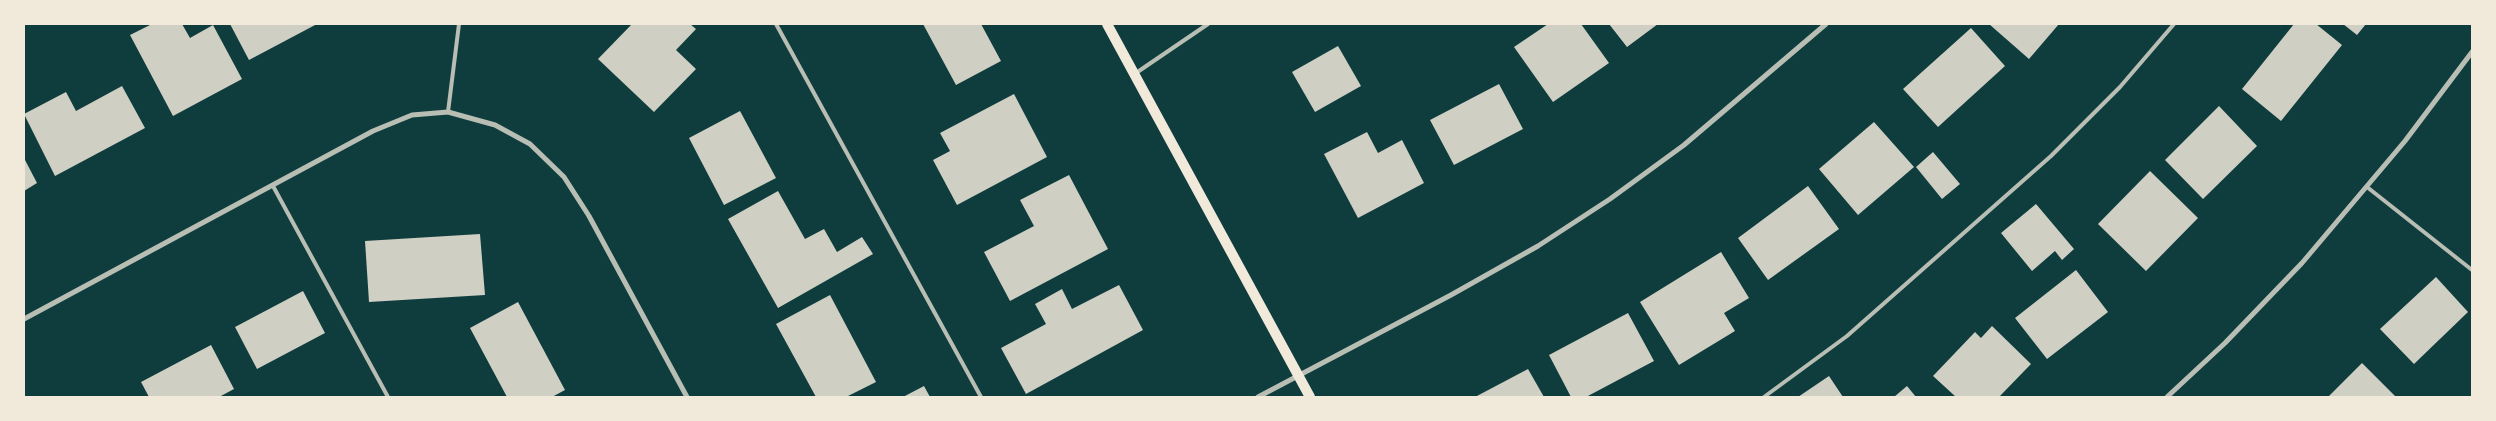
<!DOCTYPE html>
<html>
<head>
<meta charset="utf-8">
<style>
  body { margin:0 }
  #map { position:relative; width:2496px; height:421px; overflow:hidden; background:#0f3d3e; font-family:"Noto Sans",sans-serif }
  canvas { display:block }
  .frame { position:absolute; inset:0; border:25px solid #f1e9da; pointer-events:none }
</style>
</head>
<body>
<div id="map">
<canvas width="2496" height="421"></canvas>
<div class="frame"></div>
</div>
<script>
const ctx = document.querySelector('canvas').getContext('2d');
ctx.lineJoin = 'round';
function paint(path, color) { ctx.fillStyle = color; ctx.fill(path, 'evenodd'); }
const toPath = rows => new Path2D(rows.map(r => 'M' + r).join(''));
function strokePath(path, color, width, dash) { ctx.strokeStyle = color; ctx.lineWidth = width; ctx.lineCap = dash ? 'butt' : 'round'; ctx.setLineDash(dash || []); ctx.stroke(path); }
paint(toPath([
  [152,24,182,24,190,38,213,25,242,79,173,116,130,35],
  [230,24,317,24,249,60],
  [632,24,690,24,696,29,676,50,696,69,654,112,598,59],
  [923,24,981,24,1001,61,956,85],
  [1548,24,1581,24,1609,63,1553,102,1514,47],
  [1609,24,1658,24,1627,47],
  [1989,24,2059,24,2029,59],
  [2294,24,2316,24,2342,45,2281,121,2242,89],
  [2343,24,2366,24,2357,35],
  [1971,28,2005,66,1938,127,1903,89],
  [1338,46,1361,86,1315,112,1292,72],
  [1499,84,1523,129,1454,165,1430,120],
  [122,86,145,128,55,176,24,114,66,92,76,111],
  [1014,94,1047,157,957,205,933,160,950,151,940,133],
  [2219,106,2257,146,2203,199,2165,160],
  [740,111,776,178,724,205,689,138],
  [1874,122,1914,167,1858,215,1819,169],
  [1367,132,1378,153,1402,140,1424,183,1358,218,1324,154],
  [1933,152,1960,184,1942,199,1916,167],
  [24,158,37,183,24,191],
  [2150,171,2198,218,2146,271,2098,224],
  [1069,175,1108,249,1010,301,984,252,1034,226,1020,200],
  [1808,186,1839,229,1768,280,1738,238],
  [778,191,805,239,824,229,837,252,862,237,873,254,778,308,728,219],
  [2036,204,2074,249,2062,260,2055,251,2032,271,2001,233],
  [480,234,485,295,369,302,365,241],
  [1721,252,1749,298,1724,313,1735,331,1679,365,1640,302],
  [2076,270,2108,312,2047,359,2015,318],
  [2436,277,2468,312,2414,364,2380,329],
  [1119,285,1143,330,1026,394,1001,348,1046,324,1035,304,1062,289,1072,309],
  [303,291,325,333,257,369,235,327],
  [830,295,876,382,846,397,816,397,776,324],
  [518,302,565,390,552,397,507,397,470,328],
  [1628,313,1654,361,1586,397,1571,397,1549,355],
  [1992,326,2031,364,1999,397,1956,397,1933,376,1975,332,1981,338],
  [211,345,234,389,219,397,149,397,141,382],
  [2362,363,2396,397,2328,397],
  [1528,369,1544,397,1475,397],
  [1829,376,1843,397,1798,397],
  [924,386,930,397,903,397],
  [1907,386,1916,397,1894,397]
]), '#cfcfc3');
strokePath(toPath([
  [776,24,981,397],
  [1136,73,1208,24],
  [448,112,459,24],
  [273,186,388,397],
  [2367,187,2472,270],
  [1764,397,1847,336,2051,156,2120,87,2174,24]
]), '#b8beb3', 4);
strokePath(toPath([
  [24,319,373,131,412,115,448,112,495,125,530,144,564,177,589,216,687,397],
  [1258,397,1451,295,1538,246,1610,199,1684,145,1826,24],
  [2167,397,2225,343,2302,263,2405,141,2472,52]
]), '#b8beb3', 5);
strokePath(toPath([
  [1107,24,1310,397]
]), '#f1e9da', 10);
</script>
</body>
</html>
